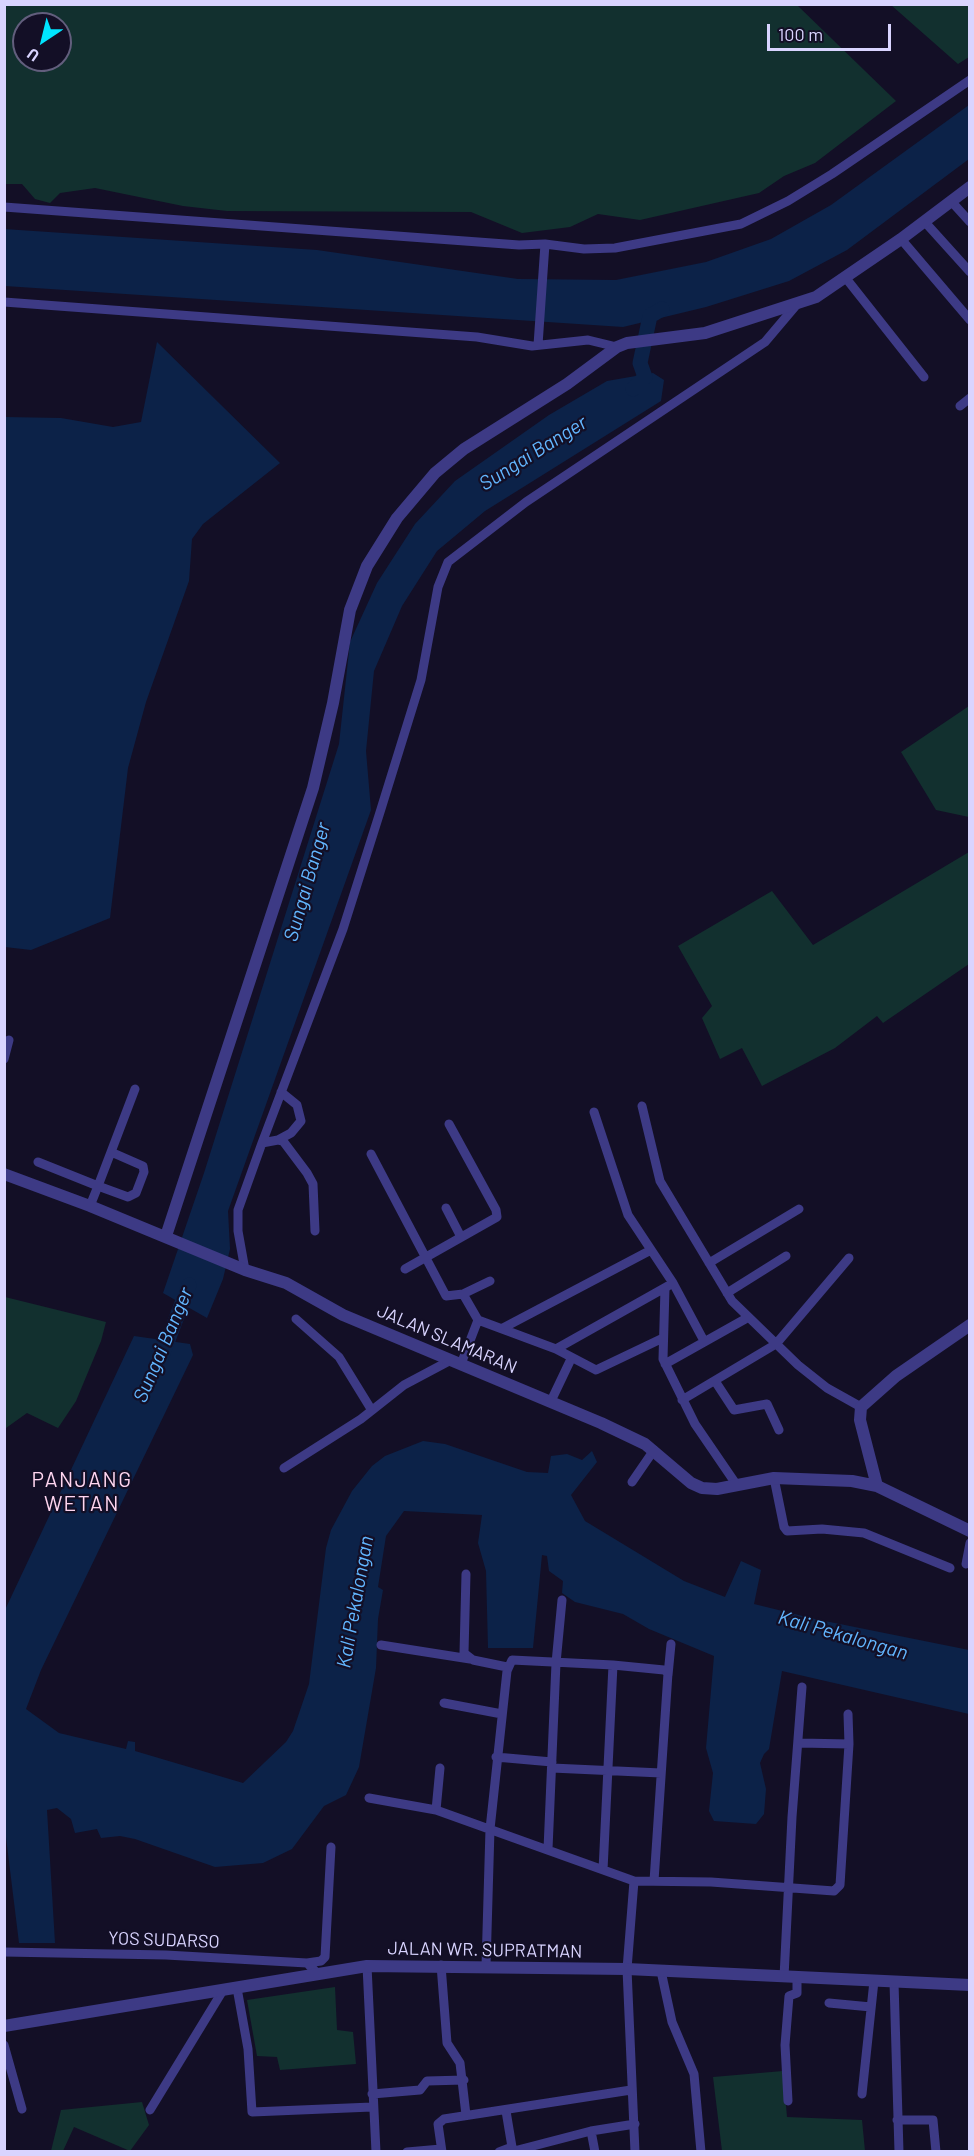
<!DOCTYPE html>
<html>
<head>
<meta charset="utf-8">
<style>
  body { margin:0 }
  #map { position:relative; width:974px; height:2156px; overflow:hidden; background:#130f26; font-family:Barlow,sans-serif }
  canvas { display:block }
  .frame { position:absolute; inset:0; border:6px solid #d9d4ff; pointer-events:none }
  .north { position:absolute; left:12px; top:12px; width:60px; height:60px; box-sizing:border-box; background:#130f26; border:2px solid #625e7d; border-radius:50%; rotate:215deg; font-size:16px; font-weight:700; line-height:24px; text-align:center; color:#d9d4ff }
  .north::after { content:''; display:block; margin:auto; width:21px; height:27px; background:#00e5ff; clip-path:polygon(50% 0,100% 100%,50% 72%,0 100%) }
  .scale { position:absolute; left:767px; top:24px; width:124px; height:27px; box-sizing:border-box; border:3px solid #d9d4ff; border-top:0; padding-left:8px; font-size:18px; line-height:21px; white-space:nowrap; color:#d9d4ff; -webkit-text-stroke:4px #130f26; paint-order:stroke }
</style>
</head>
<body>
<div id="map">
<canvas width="974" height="2156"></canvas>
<div class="frame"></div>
<div class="north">U</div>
<div class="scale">100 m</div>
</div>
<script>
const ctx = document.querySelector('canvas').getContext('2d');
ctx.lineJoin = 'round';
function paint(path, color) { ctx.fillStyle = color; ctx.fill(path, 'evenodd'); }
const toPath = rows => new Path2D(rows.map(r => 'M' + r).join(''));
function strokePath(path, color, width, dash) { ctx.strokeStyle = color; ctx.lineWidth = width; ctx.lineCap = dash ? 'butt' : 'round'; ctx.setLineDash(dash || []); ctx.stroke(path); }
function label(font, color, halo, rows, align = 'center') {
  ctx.font = font + ' Barlow,sans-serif'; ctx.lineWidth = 4.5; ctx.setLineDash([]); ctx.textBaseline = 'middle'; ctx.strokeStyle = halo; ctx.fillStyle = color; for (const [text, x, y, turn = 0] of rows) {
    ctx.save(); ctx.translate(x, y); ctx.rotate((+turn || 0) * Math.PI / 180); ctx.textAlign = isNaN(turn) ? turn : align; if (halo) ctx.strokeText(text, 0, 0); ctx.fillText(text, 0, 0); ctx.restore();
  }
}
paint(toPath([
  [4,5,797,5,896,101,815,163,784,176,759,193,640,220,598,214,570,227,522,233,471,212,227,211,183,206,95,188,60,193,50,203,35,199,22,184,5,184],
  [24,24,60,24,60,60,24,60],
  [891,5,969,5,969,57,958,64],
  [969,706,969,817,936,810,901,752],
  [969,852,969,964,883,1023,877,1016,835,1048,762,1086,742,1048,720,1059,702,1018,712,1006,678,946,772,891,813,945],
  [5,1297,106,1322,101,1341,76,1401,58,1428,27,1413,6,1428,5,1433],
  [335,1987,337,2030,353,2032,356,2064,280,2070,277,2057,257,2056,247,2000],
  [783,2071,787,2117,862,2120,865,2151,722,2151,713,2077],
  [142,2102,149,2125,130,2151,74,2127,63,2151,51,2151,61,2110]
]), '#12302f');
paint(toPath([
  [969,105,969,159,847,250,789,281,706,307,623,327,5,286,4,229,317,250,518,279,616,280,706,262,771,239,831,205],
  [157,342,280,463,203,524,192,539,189,581,146,702,128,768,110,918,31,950,5,947,5,417,61,418,113,427,141,422],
  [653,373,664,380,661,401,485,511,437,551,402,606,374,671,366,751,371,810,228,1211,230,1249,223,1279,207,1318,163,1293,204,1173,339,744,350,642,377,583,415,524,455,481,549,415,607,381],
  [134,1336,190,1344,193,1355,41,1670,26,1709,59,1733,126,1749,128,1741,135,1742,135,1751,243,1783,286,1742,293,1731,309,1684,326,1548,331,1530,352,1491,372,1466,385,1456,423,1441,445,1444,527,1472,548,1473,551,1456,567,1454,582,1460,592,1451,597,1462,571,1495,585,1521,684,1581,725,1597,741,1561,761,1570,754,1604,815,1619,969,1650,969,1714,782,1671,769,1749,764,1754,760,1763,766,1789,764,1814,756,1824,714,1821,709,1811,713,1773,706,1748,714,1656,649,1629,623,1614,575,1602,562,1593,563,1581,549,1571,547,1556,542,1555,533,1648,488,1648,486,1571,478,1543,482,1515,404,1511,386,1536,378,1587,383,1590,378,1619,376,1668,359,1767,346,1795,324,1806,292,1849,263,1863,215,1867,135,1839,120,1836,101,1838,97,1829,75,1833,71,1819,57,1808,47,1810,55,1943,19,1943,4,1821,4,1612]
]), '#0c2248');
strokePath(toPath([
  [633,389,645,377,640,363,650,316,662,309],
  [161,1358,189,1285]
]), '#0c2248', 15);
strokePath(toPath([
  [951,201,970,222],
  [4,207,519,245,545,244,538,345],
  [924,221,970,272],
  [901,239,970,320],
  [545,244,584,249,615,248,741,224,788,201,832,174,970,80],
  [845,277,924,377],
  [4,302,477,337,532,346,588,340,617,347],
  [960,406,970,398],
  [4,1059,9,1040],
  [642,1106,660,1181,732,1301,798,1365,827,1388,861,1407],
  [594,1112,628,1215,673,1283,704,1341],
  [278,1140,291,1133,301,1121,297,1105,281,1092],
  [262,1143,343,929,381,809,421,680,438,587,448,562,526,502,765,342,798,303],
  [111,1152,135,1089],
  [371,1154,446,1296,463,1294,478,1320],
  [38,1162,98,1186,128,1197,136,1193,144,1172,143,1166,111,1152,98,1186,90,1206],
  [446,1208,461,1237],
  [709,1263,799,1209],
  [405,1269,497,1217,496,1210,449,1124],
  [245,1270,238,1231,238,1210,262,1143,278,1140,283,1141,307,1173,313,1184,315,1231],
  [665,1288,663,1359,695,1424,736,1484],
  [727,1293,786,1256],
  [463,1294,490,1281],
  [296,1319,339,1357,371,1409],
  [503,1328,651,1250],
  [556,1349,668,1286],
  [461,1364,478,1320,556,1349,596,1370,663,1338],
  [665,1364,747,1318],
  [715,1381,734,1410,767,1404,779,1430],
  [682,1400,776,1344,849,1258],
  [551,1401,571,1359],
  [284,1468,361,1419,404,1385,451,1360],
  [774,1478,784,1527,787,1531,822,1529,864,1533,950,1568],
  [632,1482,654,1450],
  [966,1564,970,1543],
  [466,1574,464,1653,473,1660,507,1667],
  [381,1645,470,1659],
  [668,1675,671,1644],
  [444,1703,502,1714],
  [800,1743,849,1744],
  [496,1757,552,1762],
  [552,1768,661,1773],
  [369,1798,436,1810,634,1881,711,1882,834,1891,840,1885,849,1744,848,1714],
  [436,1810,440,1768],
  [548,1849,556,1663,562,1600],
  [603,1870,613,1665],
  [634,1881,627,1969,635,2152],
  [4,1952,166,1955,307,1963,318,1974],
  [307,1963,321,1961,325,1957,331,1847],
  [441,1965,447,2043,460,2063,466,2115],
  [367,1966,376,2152],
  [486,1966,490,1829,507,1671,512,1660,613,1665,664,1670,668,1673,654,1881],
  [661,1971,672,2022,694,2074,701,2152],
  [784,1977,792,1817,802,1687],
  [894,1982,899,2152],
  [237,1988,248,2049,252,2112,372,2107],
  [829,2003,871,2007],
  [4,2045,22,2109],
  [372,2094,420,2090,427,2081,464,2080],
  [862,2094,874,1981],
  [788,2101,785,2045,789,1996,797,1993,797,1978],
  [150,2110,222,1992],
  [506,2111,512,2147],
  [897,2120,933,2120,936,2152],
  [591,2131,595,2152],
  [514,2151,591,2131,635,2124],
  [407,2152,441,2149],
  [442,2152,438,2124,444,2119,631,2090],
  [499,2152,512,2147,515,2152]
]), '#3d3a85', 9);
strokePath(toPath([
  [4,1174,90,1206,245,1270,286,1283,343,1315,601,1423,645,1444,691,1483,702,1488,717,1489,774,1478,852,1481,877,1486,970,1531],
  [166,1236,313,788,333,703,350,610,367,566,397,518,435,473,464,449,567,384,617,347,627,343,705,333,816,297,901,239,970,187],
  [877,1486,860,1420,861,1407,896,1376,970,1325],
  [4,2026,367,1966,627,1969,970,1985]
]), '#3d3a85', 12);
label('18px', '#d9d4ff', '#130f26', [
  ["JALAN SLAMARAN",447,1339,23],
  ["YOS SUDARSO",164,1940,2],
  ["JALAN WR. SUPRATMAN",485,1950,1]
]);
label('italic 20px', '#62b6ff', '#130f26', [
  ["Sungai Banger",533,453,-32],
  ["Sungai Banger",307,882,-74],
  ["Sungai Banger",163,1345,-67],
  ["Kali Pekalongan",355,1602,-80],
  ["Kali Pekalongan",843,1635,16]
]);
ctx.letterSpacing = '1.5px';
label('21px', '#ffd6f0', '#130f26', [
  ["PANJANG",82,1480],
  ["WETAN",82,1504]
]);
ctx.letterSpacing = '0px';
</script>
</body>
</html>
